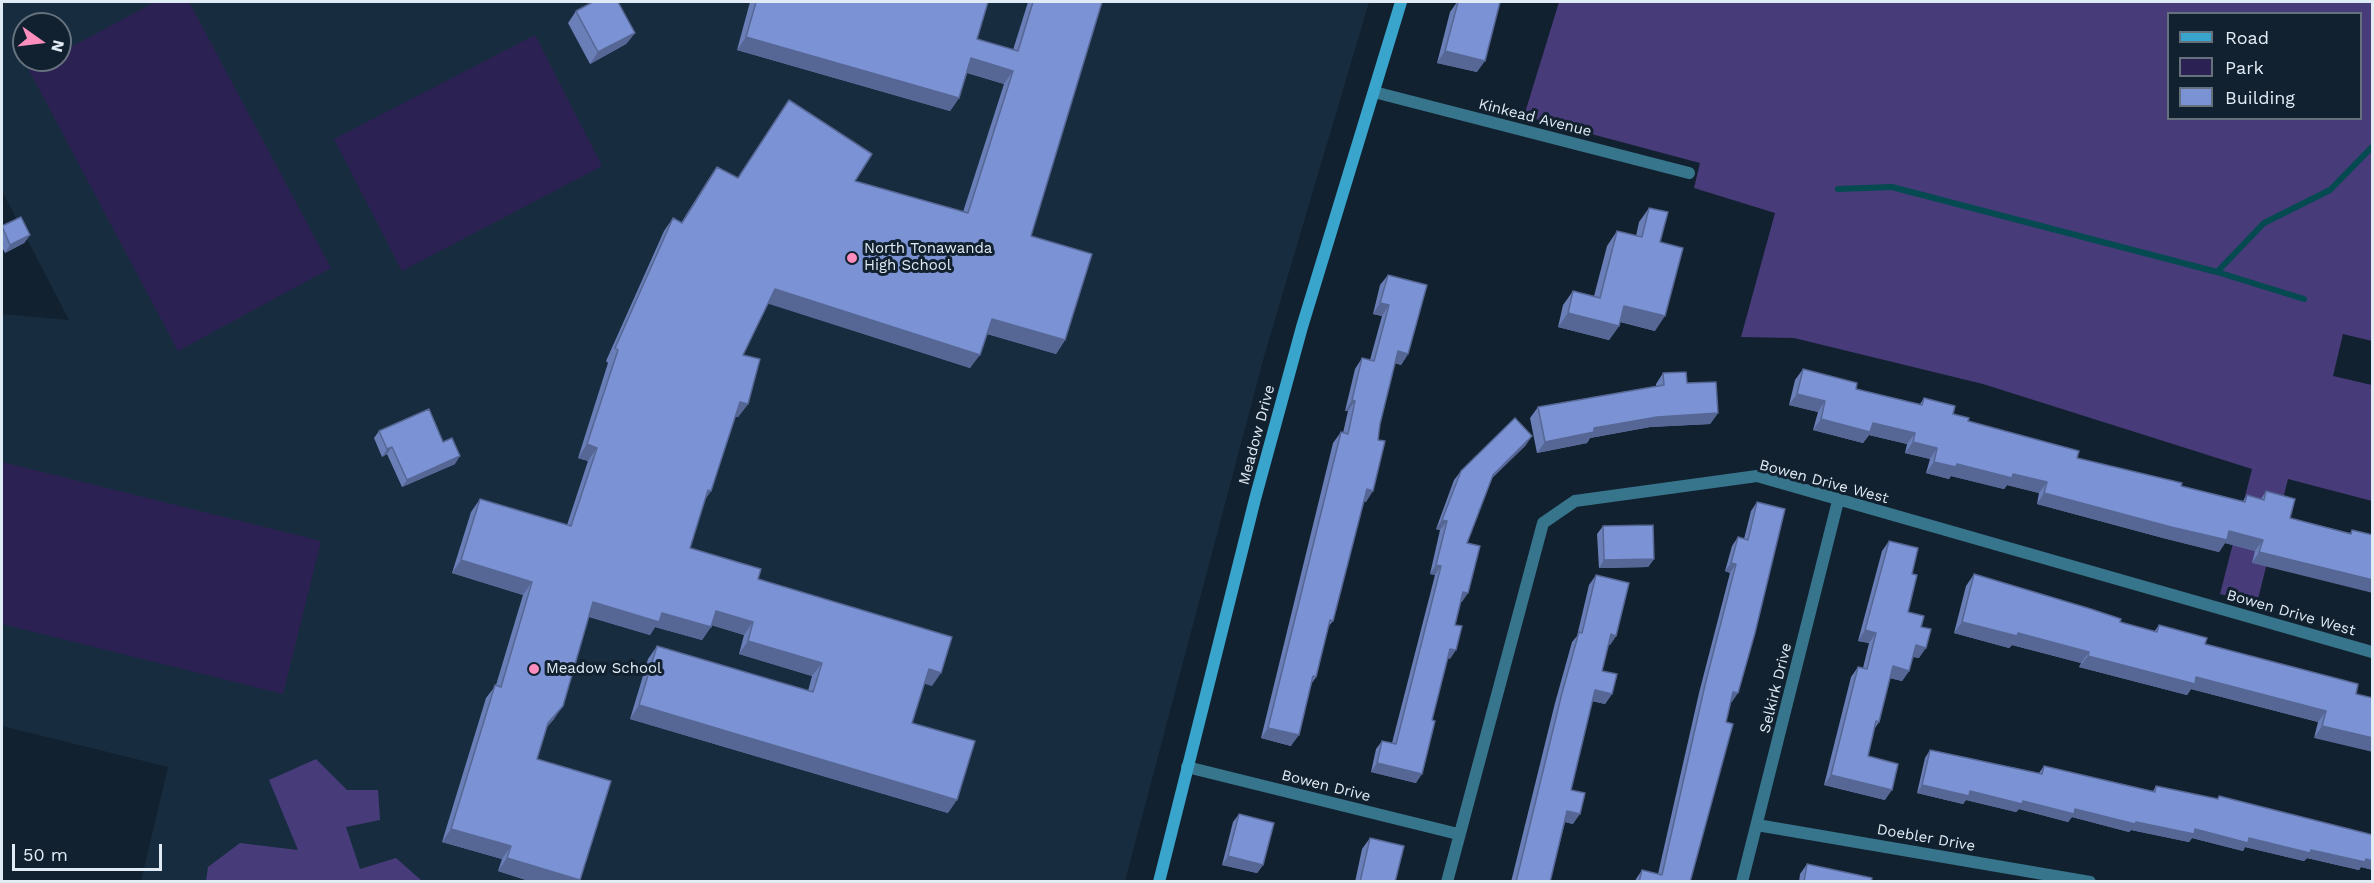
<!DOCTYPE html>
<html>
<head>
<meta charset="utf-8">
<style>
  body { margin:0 }
  #map { position:relative; width:2374px; height:883px; overflow:hidden; background:#12212f; font-family:"Work Sans",sans-serif }
  canvas { display:block }
  .frame { position:absolute; inset:0; border:3px solid #e1ebf5; pointer-events:none }
  .legend { position:absolute; left:2167px; top:12px; width:195px; height:108px; box-sizing:border-box; background:#12212f; border:2px solid #65727e; margin:0; padding:8px 10px; list-style:none; font-size:18px; color:#e1ebf5 }
  .legend li { display:flex; align-items:center; gap:12px; height:30px }
  .legend b { width:30px; border:2px solid #65727e }
  .north { position:absolute; left:12px; top:12px; width:60px; height:60px; box-sizing:border-box; background:#12212f; border:2px solid #65727e; border-radius:50%; rotate:104deg; font-size:16px; font-weight:700; line-height:24px; text-align:center; color:#e1ebf5 }
  .north::after { content:''; display:block; margin:auto; width:21px; height:27px; background:#fd8ebe; clip-path:polygon(50% 0,100% 100%,50% 72%,0 100%) }
  .scale { position:absolute; left:12px; top:844px; width:150px; height:27px; box-sizing:border-box; border:3px solid #e1ebf5; border-top:0; padding-left:8px; font-size:18px; line-height:21px; white-space:nowrap; color:#e1ebf5; -webkit-text-stroke:4px #12212f; paint-order:stroke }
</style>
</head>
<body>
<div id="map">
<canvas width="2374" height="883"></canvas>
<div class="frame"></div>
<ul class="legend">
<li><b style="height:8px;background:#39a5cc"></b>Road</li>
<li><b style="height:16px;background:#2c2153"></b>Park</li>
<li><b style="height:16px;background:#7b93d5"></b>Building</li>
</ul>
<div class="north">N</div>
<div class="scale">50 m</div>
</div>
<script>
const ctx = document.querySelector('canvas').getContext('2d');
ctx.lineJoin = 'round';
function paint(path, color) { ctx.fillStyle = color; ctx.fill(path, 'evenodd'); }
const toPath = rows => new Path2D(rows.map(r => 'M' + r).join(''));
function strokePath(path, color, width, dash) { ctx.strokeStyle = color; ctx.lineWidth = width; ctx.lineCap = dash ? 'butt' : 'round'; ctx.setLineDash(dash || []); ctx.stroke(path); }
function label(font, color, halo, rows, align = 'center') {
  ctx.font = font + ' "Work Sans",sans-serif'; ctx.lineWidth = 6; ctx.setLineDash([]); ctx.textBaseline = 'middle'; ctx.strokeStyle = halo; ctx.fillStyle = color; for (const [text, x, y, turn = 0] of rows) {
    ctx.save(); ctx.translate(x, y); ctx.rotate((+turn || 0) * Math.PI / 180); ctx.textAlign = isNaN(turn) ? turn : align; if (halo) ctx.strokeText(text, 0, 0); ctx.fillText(text, 0, 0); ctx.restore();
  }
}
paint(toPath([
  [2,2,1369,2,1265,353,1125,881,141,881,168,767,2,726,2,314,69,320,2,191],
  [24,24,60,24,60,60,24,60]
]), '#172c3f');
paint(toPath([
  [155,2,189,2,331,268,178,351,29,70,47,60,60,60,60,53],
  [535,35,602,166,402,271,334,139],
  [2,462,321,541,283,694,2,624]
]), '#2c2153');
paint(toPath([
  [1559,2,2372,2,2372,341,2343,334,2333,376,2372,385,2372,501,2288,479,2257,603,2220,594,2252,469,1983,384,1794,338,1741,337,1775,213,1694,188,1700,163,1524,116],
  [2168,14,2360,14,2360,118,2168,118],
  [316,759,347,790,378,790,380,820,346,827,360,869,396,858,422,881,206,881,208,867,240,843,298,850,269,780]
]), '#473b79');
strokePath(toPath([
  [1838,189,1892,187,2217,272,2304,299],
  [2217,272,2264,223,2330,190,2372,147]
]), '#044a50', 6);
strokePath(toPath([
  [1374,92,1689,173],
  [1187,767,1458,834],
  [1757,825,2090,882],
  [1447,882,1543,523,1575,501,1757,476,2372,652],
  [1742,882,1838,501]
]), '#37758c', 12);
strokePath(toPath([
  [1159,882,1255,499,1302,327,1401,2]
]), '#39a5cc', 12);
paint(toPath([
  [750,2,988,2,977,39,1013,50,1028,2,1102,2,1031,236,1065,340,1056,354,987,334,970,368,768,303,743,355,748,404,738,417,735,417,711,491,704,501,690,548,758,579,932,686,924,683,912,723,948,813,630,719,648,659,657,646,808,691,812,676,739,654,744,635,712,625,702,640,655,627,650,635,589,617,554,719,547,727,537,759,580,880,580,882,532,882,498,871,502,859,442,842,486,698,496,685,523,595,452,573,471,512,480,499,567,525,588,461,578,458,608,363,606,361,664,231,673,218,681,223,708,180,717,167,738,178,789,100,855,181,963,212,1004,84,967,73,959,98,950,111,737,50],
  [1457,2,1477,72,1437,63,1450,12],
  [576,11,635,33,626,44,590,64,568,23],
  [1649,208,1660,242,1655,331,1620,322,1619,326,1609,340,1558,327,1563,305,1573,291,1594,296,1607,246,1617,231,1636,236,1639,222],
  [2,226,30,235,24,243,5,253,2,247],
  [1388,275,1408,354,1401,365,1395,363,1380,424,1366,502,1364,501,1333,621,1328,627,1316,677,1312,683,1291,746,1261,738,1333,443,1341,432,1343,433,1348,411,1345,411,1355,369,1362,358,1370,360,1382,316,1373,314,1380,285],
  [1803,369,1856,389,1920,404,1924,398,1968,421,2077,458,2181,486,2243,501,2247,495,2261,499,2266,491,2290,518,2350,533,2352,530,2373,535,2252,563,2255,551,2225,543,2219,552,2163,538,2037,504,2039,493,2007,485,2004,489,1951,476,1949,479,1926,473,1930,459,1905,453,1907,444,1869,435,1863,443,1813,430,1818,412,1789,405,1795,380],
  [1663,373,1687,383,1718,413,1710,424,1650,427,1590,438,1587,443,1537,453,1530,418,1538,407,1656,386,1656,384],
  [379,431,443,442,455,464,402,487,387,454,382,457,374,438],
  [1526,445,1491,479,1467,543,1462,602,1461,602,1455,625,1450,659,1448,658,1416,783,1371,772,1376,749,1382,741,1392,743,1435,575,1430,574,1440,530,1436,529,1454,480,1461,471],
  [1757,502,1732,702,1731,701,1690,882,1635,882,1636,879,1642,870,1658,874,1699,693,1730,573,1725,571,1732,546,1738,537,1744,539,1751,511],
  [1603,526,1654,559,1648,567,1599,568,1597,534],
  [1889,541,1912,574,1908,612,1921,627,1919,658,1913,657,1909,671,1902,681,1890,678,1879,722,1875,728,1868,756,1885,800,1824,785,1851,677,1858,667,1863,668,1869,643,1858,641,1882,551],
  [1974,574,2120,622,2154,632,2159,625,2205,644,2358,684,2314,738,2318,722,2191,689,2187,695,2079,667,2081,663,2012,645,2009,648,1954,633,1966,586],
  [1596,575,1616,636,1610,645,1608,645,1602,671,1612,694,1605,704,1592,701,1571,790,1573,824,1565,822,1550,882,1511,882,1555,703,1572,642,1577,636,1589,585],
  [1930,750,2039,773,2044,766,2153,791,2156,786,2217,799,2219,796,2373,835,2373,870,2361,867,2359,870,2307,858,2304,861,2245,847,2243,851,2192,838,2189,842,2131,830,2129,832,2072,817,2068,822,2019,809,2016,812,1966,800,1963,804,1917,793,1925,758],
  [1239,814,1263,865,1257,873,1222,865,1233,822],
  [1370,838,1395,882,1355,882,1362,849],
  [1807,864,1871,882,1799,882,1800,874]
]), '#6a7eb7');
paint(toPath([
  [635,33,626,44,590,64,598,52],
  [746,37,959,98,950,111,737,50],
  [1445,51,1485,61,1477,72,1437,63],
  [971,58,1013,71,1004,84,962,71],
  [30,235,24,243,5,253,10,245],
  [775,289,980,355,970,368,766,303],
  [1380,303,1389,305,1382,316,1373,314],
  [1624,306,1665,316,1655,331,1614,320],
  [1568,313,1619,326,1609,340,1558,327],
  [992,319,1065,340,1056,354,982,332],
  [1398,351,1408,354,1401,365,1391,362],
  [1797,394,1825,401,1818,412,1789,405],
  [1352,400,1355,401,1348,411,1345,411],
  [740,402,748,404,738,417,731,416],
  [1718,413,1710,424,1650,427,1590,438,1587,443,1537,453,1545,442,1594,428,1657,417],
  [1821,419,1873,423,1915,433,1907,444,1869,435,1863,443,1813,430],
  [1532,436,1526,445,1487,483,1493,475],
  [1913,442,1937,448,1930,459,1905,453],
  [587,444,597,448,588,461,578,458],
  [392,447,387,454,382,457,387,449],
  [460,456,455,464,402,487,407,480],
  [1934,462,1957,464,2013,474,2047,482,2039,493,2007,485,2004,489,1951,476,1949,479,1926,473],
  [1367,489,1373,491,1366,502,1359,500],
  [708,490,711,491,702,504],
  [2044,493,2229,531,2263,540,2255,551,2225,543,2219,552,2163,538,2037,504],
  [1442,520,1447,521,1440,530,1436,529],
  [2259,552,2373,580,2373,593,2252,563],
  [1654,559,1648,567,1599,568,1604,560],
  [461,560,532,582,523,595,452,573],
  [1731,563,1736,564,1730,573,1725,571],
  [1436,565,1441,566,1435,575,1430,574],
  [1463,592,1468,593,1462,602,1457,601],
  [593,602,662,613,711,627,702,640,655,627,650,635,584,615],
  [716,611,753,622,744,635,707,624],
  [1962,622,2018,633,2089,652,2081,663,2012,645,2009,648,1954,633],
  [1865,630,1876,633,1869,643,1858,641],
  [1611,634,1616,636,1610,645,1604,644],
  [748,641,822,663,812,676,739,654],
  [1916,645,1926,648,1919,658,1909,656],
  [1450,649,1456,650,1450,659,1444,657],
  [2088,656,2196,677,2326,711,2318,722,2191,689,2187,695,2079,667],
  [1893,666,1909,671,1902,681,1885,677],
  [929,669,941,673,932,686,919,682],
  [1595,690,1612,694,1605,704,1588,700],
  [1733,692,1738,693,1732,702,1727,700],
  [639,705,957,800,948,813,630,719],
  [563,706,554,719,539,736,548,723],
  [2322,726,2373,738,2373,752,2314,738],
  [1268,728,1299,735,1291,746,1261,738],
  [1377,763,1422,774,1416,783,1371,772],
  [1831,775,1892,790,1885,800,1824,785],
  [1922,785,1970,791,2023,801,2075,809,2136,822,2195,829,2249,838,2311,850,2366,859,2373,861,2373,870,2361,867,2359,870,2307,858,2304,861,2245,847,2243,851,2192,838,2189,842,2131,830,2129,832,2072,817,2068,822,2019,809,2016,812,1966,800,1963,804,1917,793],
  [1567,811,1580,814,1573,824,1561,821],
  [451,829,511,846,502,859,442,842],
  [1228,856,1263,865,1257,873,1222,865],
  [507,858,580,880,580,882,532,882,498,871]
]), '#566795');
const building = toPath([
  [593,2,618,2,635,33,598,52,576,11,593,2],
  [756,2,988,2,977,39,1018,51,1033,2,1102,2,1031,236,1092,254,1065,340,992,319,980,355,775,289,743,355,760,359,748,404,740,402,711,491,708,490,690,548,761,569,758,579,952,637,941,673,929,669,912,723,975,741,957,800,639,705,657,646,813,692,822,663,748,641,753,622,716,611,711,627,662,613,659,622,593,602,563,706,548,723,537,759,611,781,580,880,507,858,511,846,451,829,495,685,501,687,532,582,461,560,480,499,571,526,597,448,587,444,618,350,615,348,673,218,682,223,717,167,738,178,789,100,872,154,855,181,968,213,1013,71,971,58,959,98,746,37,756,2],
  [1458,2,1500,2,1485,61,1445,51,1458,2],
  [1649,208,1668,212,1660,242,1683,248,1665,316,1624,306,1619,326,1568,313,1573,291,1600,298,1617,231,1642,237,1649,208],
  [21,217,30,235,10,245,2,226,21,217],
  [1388,275,1427,285,1408,354,1398,351,1380,424,1378,440,1385,441,1373,491,1367,489,1333,621,1330,620,1316,677,1313,676,1299,735,1268,728,1341,432,1348,434,1355,401,1352,400,1362,358,1374,361,1389,305,1380,303,1388,275],
  [1803,369,1857,383,1856,389,1922,405,1924,398,1955,406,1953,414,1969,418,1968,421,2079,451,2077,458,2182,483,2181,486,2245,502,2247,495,2264,500,2266,491,2295,499,2290,518,2351,534,2352,530,2373,535,2373,580,2259,552,2263,540,2229,531,2227,540,2171,527,2044,493,2047,482,2013,474,2012,478,1957,464,1956,467,1934,462,1937,448,1913,442,1915,433,1873,423,1870,432,1821,419,1825,401,1797,394,1803,369],
  [1686,372,1687,383,1716,382,1718,413,1657,417,1594,428,1594,432,1545,442,1538,407,1664,385,1663,373,1686,372],
  [429,409,443,442,452,438,460,456,407,480,392,447,387,449,379,431,429,409],
  [1515,418,1532,436,1493,475,1467,543,1480,546,1468,593,1463,592,1455,625,1462,626,1456,650,1450,649,1432,720,1435,721,1422,774,1377,763,1382,741,1396,744,1441,566,1436,565,1447,521,1442,520,1461,471,1515,418],
  [1757,502,1785,509,1755,633,1738,693,1733,692,1726,722,1733,724,1690,882,1639,882,1642,870,1662,875,1705,685,1736,564,1731,563,1738,537,1748,540,1757,502],
  [1653,525,1654,559,1604,560,1603,526,1653,525],
  [1889,541,1918,548,1912,574,1917,575,1908,612,1924,616,1921,627,1931,629,1926,648,1916,645,1909,671,1893,666,1879,722,1876,721,1868,756,1898,764,1892,790,1831,775,1858,667,1867,669,1876,633,1865,630,1889,541],
  [1974,574,2091,609,2121,619,2120,622,2157,632,2159,625,2207,638,2205,644,2358,684,2356,694,2373,698,2373,738,2322,726,2326,711,2196,677,2195,684,2088,656,2089,652,2018,633,2017,636,1962,622,1974,574],
  [1596,575,1629,583,1616,636,1611,634,1602,671,1617,674,1612,694,1595,690,1571,790,1585,793,1580,814,1567,811,1550,882,1516,882,1562,693,1579,632,1582,633,1596,575],
  [1930,750,2042,774,2044,766,2155,792,2156,786,2218,799,2219,796,2373,835,2373,861,2366,859,2365,862,2311,850,2310,853,2249,838,2248,843,2195,829,2194,834,2136,822,2135,824,2075,809,2074,814,2023,801,2022,804,1970,791,1969,796,1922,785,1930,750],
  [1239,814,1274,823,1263,865,1228,856,1239,814],
  [1370,838,1404,846,1395,882,1360,882,1370,838],
  [1807,864,1872,878,1871,882,1804,882,1807,864]
]);
paint(building, '#7b93d5');
strokePath(building, '#566795', 1.5);
for (const [x, y, r, color] of [
  [852,258,6,"#fd8ebe"],
  [534,669,6,"#fd8ebe"]
]) { const dot = new Path2D(); dot.arc(x, y, r, 0, 2 * Math.PI); ctx.fillStyle = color; ctx.fill(dot); strokePath(dot, '#12212f', 2); }
label('15px', '#e1ebf5', '#12212f', [
  ["Kinkead Avenue",1535,118,14],
  ["Meadow Drive",1257,435,-75],
  ["Bowen Drive West",1824,482,15],
  ["Bowen Drive West",2291,613,16],
  ["Selkirk Drive",1776,688,-76],
  ["Bowen Drive",1326,786,14],
  ["Doebler Drive",1926,838,10]
]);
label('15px', '#e1ebf5', '#12212f', [
  ["North Tonawanda",864,249],
  ["High School",864,266],
  ["Meadow School",546,669]
], 'left');
</script>
</body>
</html>
